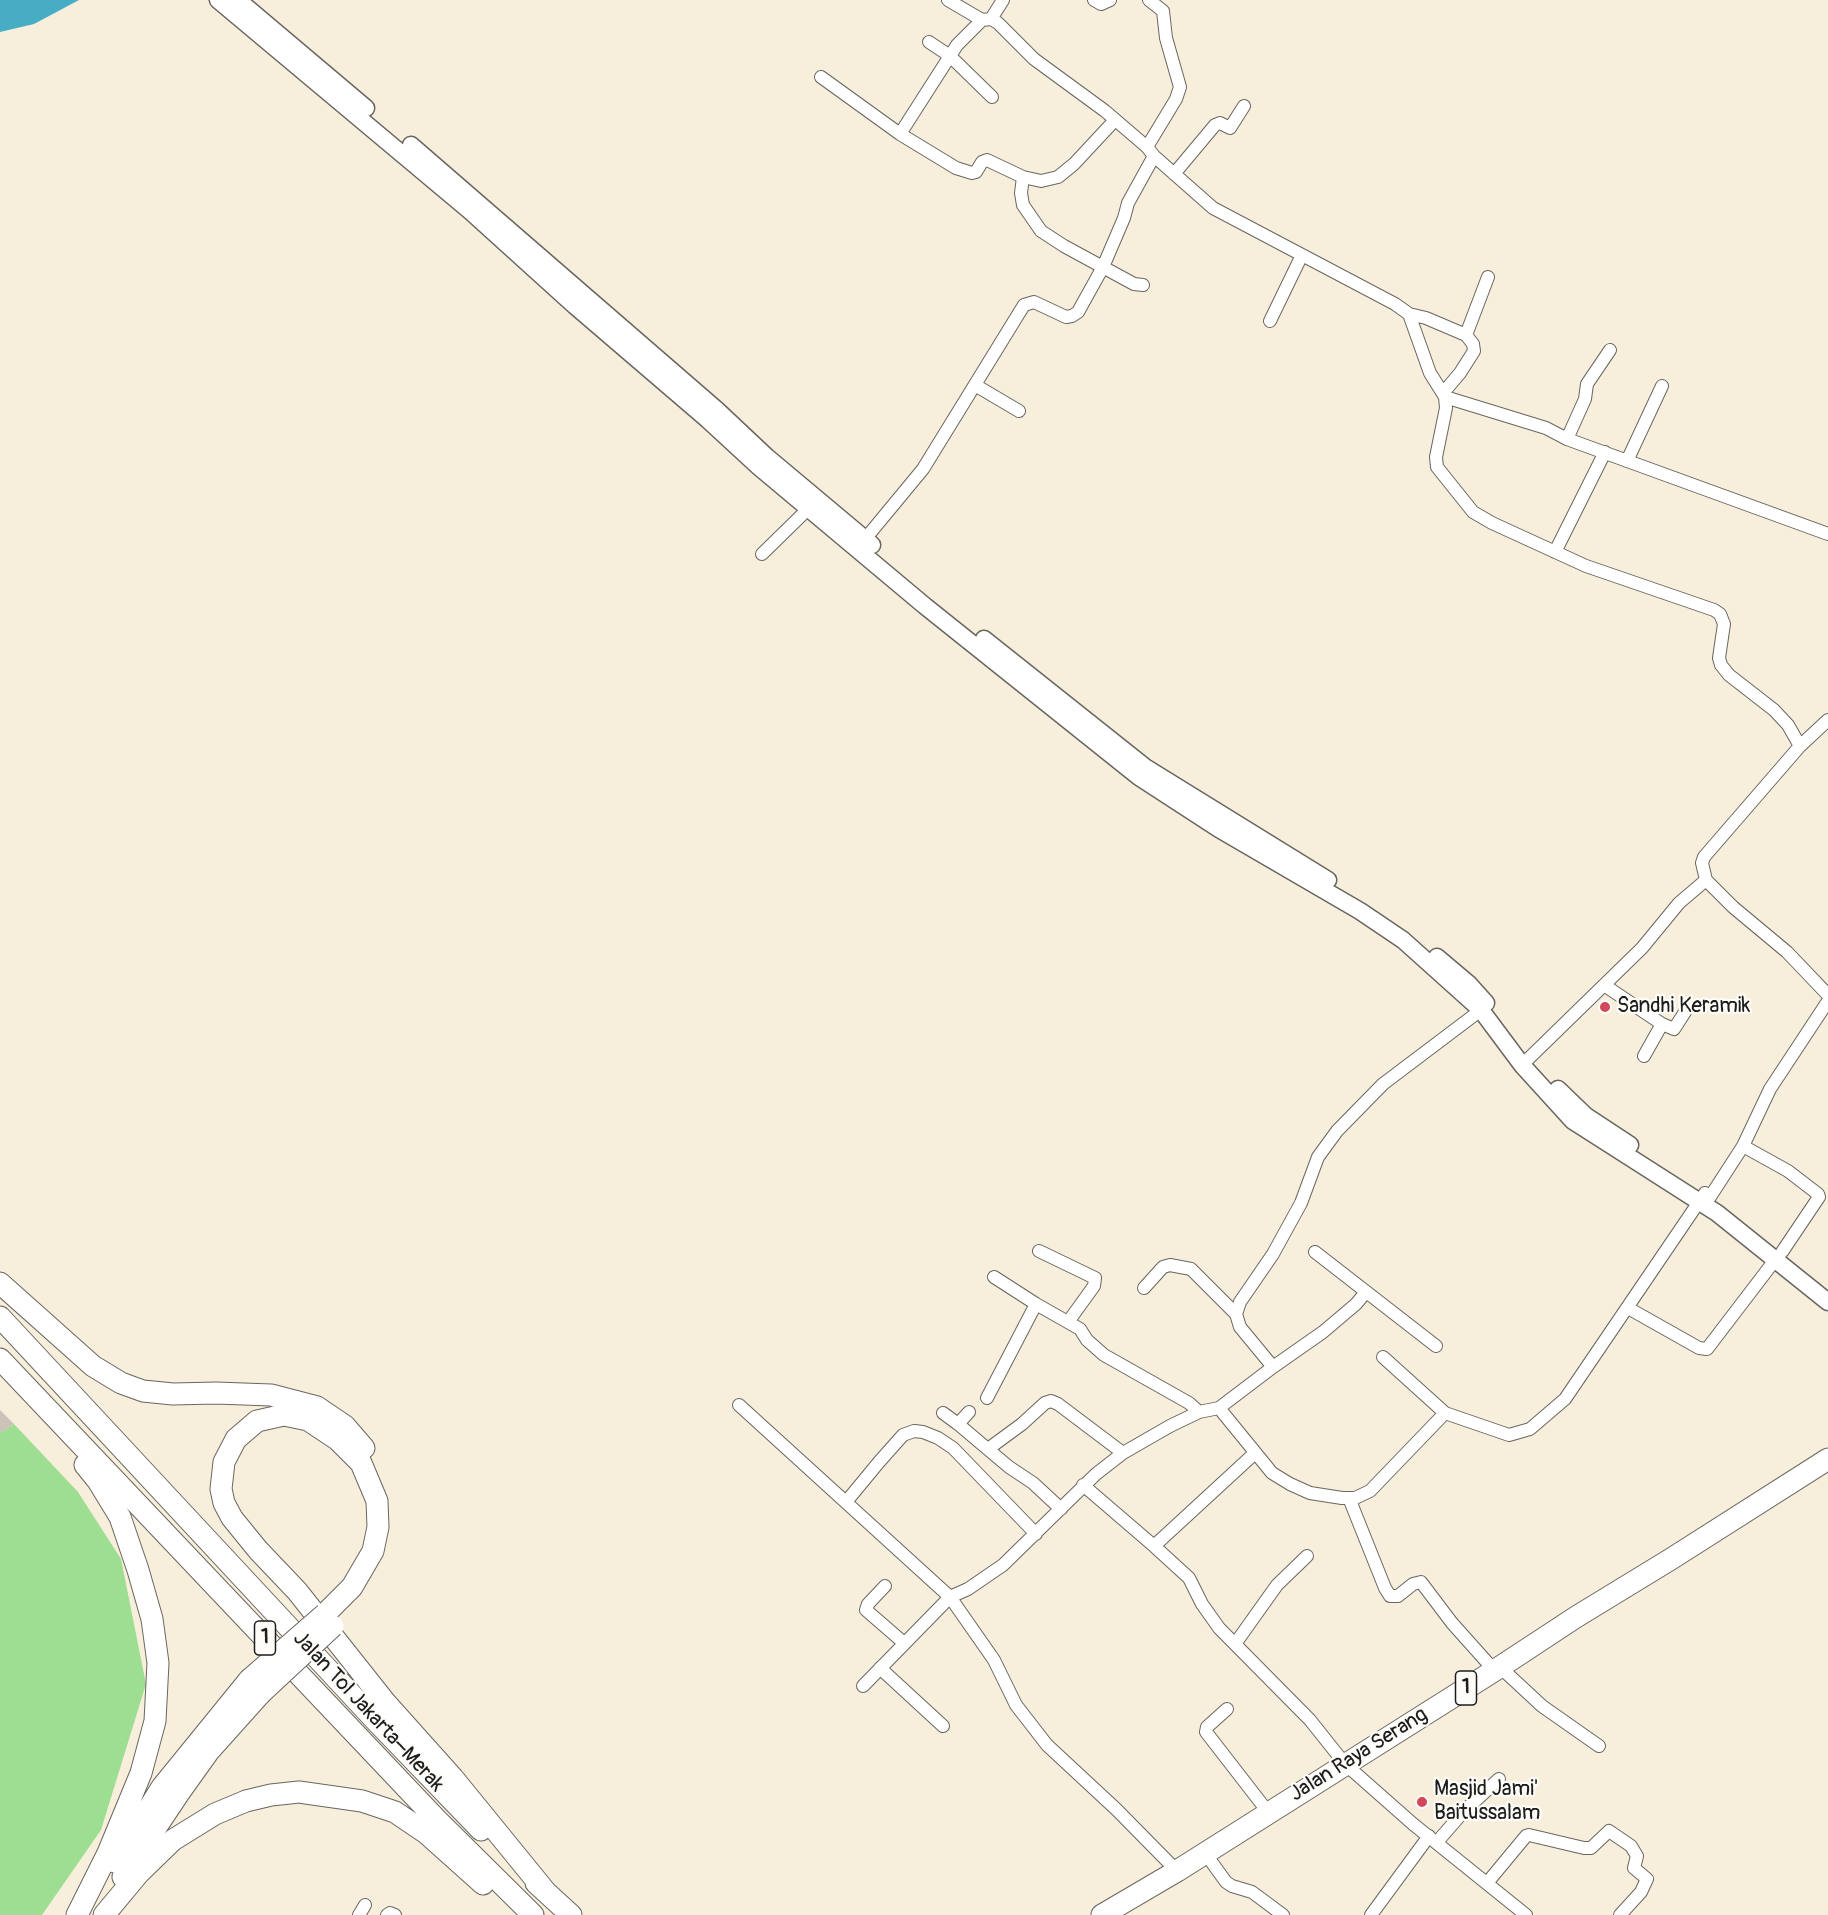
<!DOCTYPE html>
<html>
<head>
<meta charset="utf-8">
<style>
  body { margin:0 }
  canvas { display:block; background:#f7eedc }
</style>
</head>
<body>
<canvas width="1828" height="1915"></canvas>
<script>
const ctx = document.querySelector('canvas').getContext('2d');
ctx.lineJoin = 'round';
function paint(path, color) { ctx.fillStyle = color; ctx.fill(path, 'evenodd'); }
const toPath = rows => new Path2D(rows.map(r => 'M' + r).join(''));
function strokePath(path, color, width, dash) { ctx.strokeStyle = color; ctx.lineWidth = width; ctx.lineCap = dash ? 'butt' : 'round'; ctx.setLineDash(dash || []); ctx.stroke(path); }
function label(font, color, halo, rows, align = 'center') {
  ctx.font = font + ' Pangolin,sans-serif'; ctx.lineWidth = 4.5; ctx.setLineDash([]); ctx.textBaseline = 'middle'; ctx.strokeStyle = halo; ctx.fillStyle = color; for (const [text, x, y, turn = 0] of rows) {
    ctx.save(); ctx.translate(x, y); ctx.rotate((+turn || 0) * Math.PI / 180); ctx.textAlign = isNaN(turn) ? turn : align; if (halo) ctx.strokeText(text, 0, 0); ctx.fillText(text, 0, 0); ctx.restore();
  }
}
paint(toPath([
  [0,1410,14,1424,0,1433]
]), '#cbc3b8');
paint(toPath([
  [14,1424,78,1492,121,1559,146,1684,101,1830,42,1915,0,1915,0,1433]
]), '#9ede93');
paint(toPath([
  [0,0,79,0,34,24,0,32]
]), '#46adc5');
const street = toPath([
  [948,0,982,20],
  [1094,0,1101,4,1110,0],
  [991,19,1003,0],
  [929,42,950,56,992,97],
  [821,77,900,134,956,168,972,173,976,172,982,162,987,160,1023,177,1021,193,1023,205,1041,231,1064,246,1134,284,1143,285],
  [900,134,957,45,982,20,991,19,998,23,1034,59,1105,111,1147,147,1176,99,1180,87,1166,38,1163,11,1149,0],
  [1147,147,1154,156,1213,208,1395,304,1409,314,1430,373,1445,397,1446,408,1436,457,1437,467,1473,512,1492,523,1586,566,1714,610,1720,614,1724,624,1719,658,1721,665,1729,675,1774,710,1788,725,1800,746,1704,857,1702,863,1706,880,1679,903,1642,948,1522,1065],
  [1174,174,1215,125,1220,123,1230,128,1244,106],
  [1023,177,1041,181,1058,177,1074,164,1115,120],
  [1409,314,1426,318,1466,335,1488,277],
  [1270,321,1301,257],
  [975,385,1019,411],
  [1443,393,1460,373,1474,351,1473,344,1466,335],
  [1445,397,1546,428,1567,439,1828,534],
  [1567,439,1585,399,1587,384,1610,350],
  [1627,461,1662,386],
  [861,544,923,469,1024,305,1034,302,1066,317,1072,316,1078,312,1103,267,1124,218,1128,203,1154,156],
  [1555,552,1605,452],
  [762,554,809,508],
  [1800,746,1828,720],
  [1706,880,1733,907,1787,952,1828,995],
  [1604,985,1662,1024],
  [1644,1056,1662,1024,1674,1029,1685,1012],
  [1743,1146,1788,1171,1818,1194,1819,1197,1782,1252],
  [1710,1197,1743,1146,1770,1089,1828,1001],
  [1039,1251,1095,1278,1094,1286,1068,1322],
  [1315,1252,1436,1346],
  [994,1277,1036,1304,1080,1329,1087,1340,1104,1355,1189,1403,1199,1412],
  [1144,1288,1163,1267,1170,1265,1191,1269,1236,1314],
  [1628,1308,1699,1348,1707,1349,1775,1260],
  [1383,1357,1445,1413,1509,1435,1530,1429,1565,1399,1705,1193],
  [1273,1367,1323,1332,1356,1304,1366,1292],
  [987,1398,1036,1304],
  [739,1405,950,1597,994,1660,1016,1705,1047,1745,1117,1810,1177,1871],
  [1219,1408,1272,1473,1290,1484,1310,1493,1342,1498,1355,1498,1370,1491,1445,1413],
  [943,1413,958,1424,1009,1467,1033,1483,1061,1509],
  [958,1424,969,1412],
  [988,1449,1022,1424,1045,1403,1051,1401,1058,1404,1123,1453],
  [1083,1485,1154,1546,1189,1578,1202,1604,1219,1628,1310,1720,1345,1764,1413,1824,1526,1915],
  [1349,1498,1385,1588,1390,1596,1398,1596,1413,1584,1421,1582,1452,1623,1494,1670],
  [846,1502,879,1462,903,1435,914,1431,923,1432,938,1438,953,1448,1036,1534],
  [1154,1546,1255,1453],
  [885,1586,868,1604,866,1610,904,1643],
  [1235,1644,1277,1585,1307,1556],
  [1500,1667,1542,1706,1599,1746],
  [880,1668,943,1726],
  [863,1686,950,1597,968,1589,1003,1565,1096,1474,1123,1453,1170,1426,1199,1412,1219,1408,1273,1367,1240,1327,1236,1314,1240,1302,1273,1254,1301,1203,1318,1157,1337,1131,1383,1084,1481,1010],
  [1227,1709,1207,1727,1206,1732,1268,1812],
  [1437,1842,1464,1811,1499,1779],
  [1205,1853,1226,1882,1232,1886,1252,1892,1283,1915],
  [1487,1883,1526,1836,1529,1835,1584,1848,1591,1848,1609,1831,1631,1846,1637,1856,1634,1868,1647,1879,1641,1892,1620,1915],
  [359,1915,365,1905],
  [387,1915,390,1913,395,1915],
  [1371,1915,1429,1836]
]);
const secondary = toPath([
  [218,0,470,211,575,306,708,420,759,467,925,606,1139,777,1219,829,1360,911,1403,940,1481,1010,1522,1065,1573,1121,1717,1213,1828,1302],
  [238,0,366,108],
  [411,145,717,410,767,457,872,545],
  [984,639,1145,767,1328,880],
  [1437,957,1469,984,1486,1003],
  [1558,1089,1586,1116,1630,1145]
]);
const highway = toPath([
  [0,1283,93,1366,121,1383,143,1391,173,1394,216,1393,271,1395,317,1407,345,1426,364,1448],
  [0,1317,376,1721,481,1830],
  [0,1359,437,1820,533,1915],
  [325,1614,352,1587,373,1551,378,1527,377,1501,361,1463,338,1440,308,1420,284,1415,257,1421,236,1439,224,1462,221,1489,224,1503,232,1518,258,1550,297,1591,385,1702,453,1778,545,1891],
  [115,1862,162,1787,249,1680],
  [123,1877,179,1793,209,1751,261,1693],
  [536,1883,571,1915],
  [77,1915,108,1853,141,1773,155,1721,158,1663,152,1619,138,1570,120,1517,98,1481,85,1465],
  [104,1915,139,1873,173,1840,215,1814,246,1801,271,1795,299,1792,362,1801,395,1812,426,1833,483,1884],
  [1102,1915,1177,1871,1500,1667,1576,1617,1671,1559,1828,1459]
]);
strokePath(street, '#69665f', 14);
strokePath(secondary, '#69665f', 19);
strokePath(highway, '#69665f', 23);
strokePath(street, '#fff', 12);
strokePath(secondary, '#fff', 16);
strokePath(highway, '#fff', 21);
const highwayBridge = toPath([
  [249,1680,325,1614],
  [261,1693,333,1626]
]);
strokePath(highwayBridge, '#69665f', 23, []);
strokePath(highwayBridge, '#fff', 21);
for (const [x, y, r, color] of [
  [1605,1007,6,"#d1495b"],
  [1422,1802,6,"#d1495b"]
]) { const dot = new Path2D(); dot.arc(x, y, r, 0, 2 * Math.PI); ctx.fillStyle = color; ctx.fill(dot); strokePath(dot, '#fdfcf7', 2); }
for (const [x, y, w] of [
  [265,1638,21],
  [1466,1688,21]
]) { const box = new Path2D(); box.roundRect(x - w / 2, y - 17, w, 34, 4.5); ctx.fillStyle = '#fdfcf7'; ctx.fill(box); strokePath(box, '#1c1c1c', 1.5); }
label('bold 20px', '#1c1c1c', null, [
  ["1",265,1638],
  ["1",1466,1688]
]);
label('21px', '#1c1c1c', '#fdfcf7', [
  ["Sandhi Keramik",1617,1007],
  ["Masjid Jami'",1434,1790],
  ["Baitussalam",1434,1814]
], 'left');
label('21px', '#1c1c1c', '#fdfcf7', [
  ["Jalan Tol Jakarta–Merak",368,1712,47],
  ["Jalan Raya Serang",1359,1755,-32]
]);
</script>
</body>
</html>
